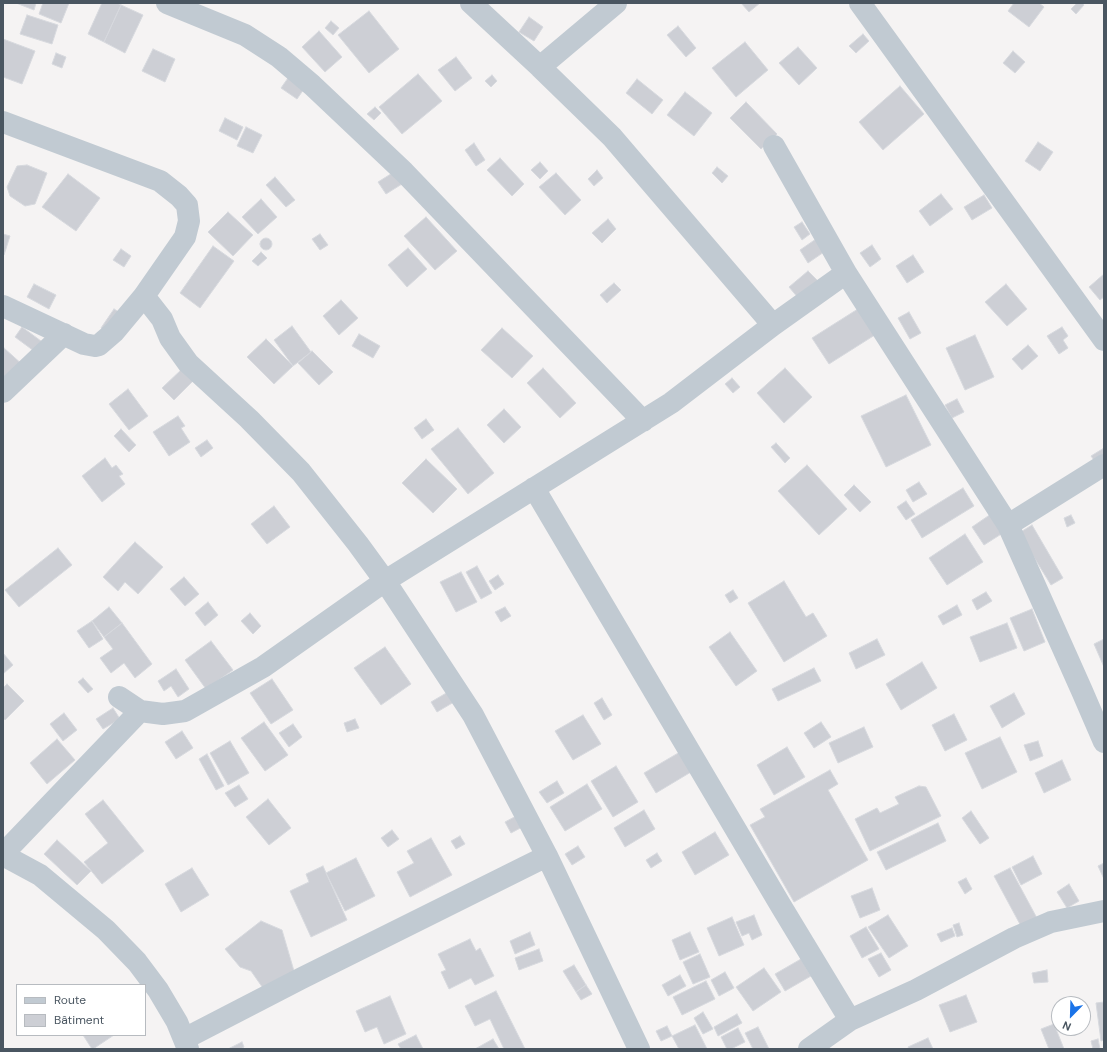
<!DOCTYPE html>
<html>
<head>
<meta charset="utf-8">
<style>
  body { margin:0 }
  #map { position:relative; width:1107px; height:1052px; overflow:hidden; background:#f5f3f3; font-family:"DM Sans",sans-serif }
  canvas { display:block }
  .frame { position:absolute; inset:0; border:4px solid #4a5661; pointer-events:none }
  .legend { position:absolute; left:16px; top:984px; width:130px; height:52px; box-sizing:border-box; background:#fff; border:1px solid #b7bbc0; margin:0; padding:5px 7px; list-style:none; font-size:12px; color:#4a5661 }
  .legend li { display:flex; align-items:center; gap:8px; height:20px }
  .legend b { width:20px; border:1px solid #b7bbc0 }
  .north { position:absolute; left:1051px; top:996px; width:40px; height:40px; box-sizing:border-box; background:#fff; border:1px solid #b7bbc0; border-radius:50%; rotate:203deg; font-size:11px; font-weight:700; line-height:16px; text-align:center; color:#4a5661 }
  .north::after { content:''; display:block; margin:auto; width:14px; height:18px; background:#1a73e8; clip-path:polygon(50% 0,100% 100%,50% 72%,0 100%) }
</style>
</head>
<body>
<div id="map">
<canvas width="1107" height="1052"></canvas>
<div class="frame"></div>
<ul class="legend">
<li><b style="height:5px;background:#c1cad2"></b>Route</li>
<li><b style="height:11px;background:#cdcfd5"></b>Bâtiment</li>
</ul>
<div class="north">N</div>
</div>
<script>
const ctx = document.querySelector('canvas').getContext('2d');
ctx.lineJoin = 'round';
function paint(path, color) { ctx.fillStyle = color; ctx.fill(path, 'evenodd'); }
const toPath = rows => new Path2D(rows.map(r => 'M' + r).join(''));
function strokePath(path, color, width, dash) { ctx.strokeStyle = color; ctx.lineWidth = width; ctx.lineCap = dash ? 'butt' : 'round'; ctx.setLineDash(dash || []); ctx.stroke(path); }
const building = toPath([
  [16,3,36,3,34,10,16,3],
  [43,3,69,3,61,23,39,14,43,3],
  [102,3,117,3,121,5,104,42,88,34,102,3],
  [741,3,760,3,749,12,741,3],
  [1014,3,1039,3,1044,7,1029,27,1008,11,1014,3],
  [1077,3,1082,3,1084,5,1076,14,1071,9,1077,3],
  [121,5,143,15,125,53,104,42,121,5],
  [369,11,399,49,369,73,338,35,369,11],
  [27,15,58,25,52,44,20,34,27,15],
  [529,17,543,27,534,41,519,32,529,17],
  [331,21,339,28,333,35,325,28,331,21],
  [678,26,696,48,686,57,667,35,678,26],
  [319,31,342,57,325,72,302,47,319,31],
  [863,34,869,41,856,53,849,46,863,34],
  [3,39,35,51,22,84,3,77,3,39],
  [745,42,768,70,736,97,712,68,745,42],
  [798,47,817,68,799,85,779,63,798,47],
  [153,49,175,59,165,82,142,71,153,49],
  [1013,51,1025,62,1015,73,1003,63,1013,51],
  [56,53,66,57,62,68,52,64,56,53],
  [456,57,472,78,455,91,438,70,456,57],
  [418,74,442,101,402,134,379,107,418,74],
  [492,75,497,81,491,87,485,81,492,75],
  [288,78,304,89,297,99,281,88,288,78],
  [637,79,663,100,652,114,626,93,637,79],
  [900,86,924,114,883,150,859,122,900,86],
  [685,92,712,113,694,136,667,115,685,92],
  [746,102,777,134,761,149,730,118,746,102],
  [375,107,381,113,374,120,367,114,375,107],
  [225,118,243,127,237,140,219,131,225,118],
  [246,127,262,135,253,153,237,146,246,127],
  [1038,142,1053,152,1040,171,1025,161,1038,142],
  [474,143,485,160,476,166,465,150,474,143],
  [500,158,524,184,512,196,487,170,500,158],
  [540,162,548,171,540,179,531,170,540,162],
  [27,165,47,173,35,204,25,206,10,196,7,187,17,166,27,165],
  [717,167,728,176,722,183,712,173,717,167],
  [597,170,603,178,594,186,588,179,597,170],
  [394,172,402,184,386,194,378,182,394,172],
  [556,173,581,200,565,215,539,187,556,173],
  [68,174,100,198,76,231,42,207,68,174],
  [275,177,295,200,286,207,266,185,275,177],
  [941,194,953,209,930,226,919,211,941,194],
  [984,195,992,208,972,220,964,207,984,195],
  [261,199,277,217,258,234,242,217,261,199],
  [228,212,253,235,233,256,208,232,228,212],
  [426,217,457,251,435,270,404,236,426,217],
  [608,219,616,229,602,243,592,233,608,219],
  [802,222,810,234,802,240,794,227,802,222],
  [3,234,10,236,4,255,3,255,3,234],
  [320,234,328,245,320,250,312,239,320,234],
  '260 244a6 6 0 1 1 12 0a6 6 0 1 1-12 0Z',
  [816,239,824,252,808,263,800,250,816,239],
  [872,245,881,259,870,267,860,253,872,245],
  [213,246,234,261,200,308,180,293,213,246],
  [408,248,427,269,407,287,388,265,408,248],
  [121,249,131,256,124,267,113,260,121,249],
  [261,252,267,258,258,266,252,261,261,252],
  [913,255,924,272,907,283,896,266,913,255],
  [808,271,819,282,799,299,789,287,808,271],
  [1104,274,1104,297,1100,300,1089,287,1104,274],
  [614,283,621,290,607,303,600,295,614,283],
  [34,284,56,295,49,309,27,297,34,284],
  [1006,284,1027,309,1007,326,985,302,1006,284],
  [341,300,358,318,339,335,323,316,341,300],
  [861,307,878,333,829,364,812,338,861,307],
  [114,309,122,314,109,333,101,328,114,309],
  [909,312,921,333,910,339,898,318,909,312],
  [292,326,311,352,293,366,274,340,292,326],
  [22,327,41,341,34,351,15,337,22,327],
  [1062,327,1068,336,1063,340,1068,348,1059,354,1047,336,1062,327],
  [502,328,533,356,512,378,481,350,502,328],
  [359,334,380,346,373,358,352,346,359,334],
  [975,335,994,377,965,390,946,348,975,335],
  [266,339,293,366,274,384,247,357,266,339],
  [1028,345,1038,356,1022,370,1012,359,1028,345],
  [4,348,24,366,3,390,3,349,4,348],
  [312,351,333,372,319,385,298,363,312,351],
  [543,368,576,403,560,418,527,383,543,368],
  [785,368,812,397,784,423,757,393,785,368],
  [182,369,193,381,174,400,162,388,182,369],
  [732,378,740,387,733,393,725,384,732,378],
  [128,389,148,416,129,430,109,404,128,389],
  [906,395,931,445,886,467,861,416,906,395],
  [957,399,964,412,952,418,945,405,957,399],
  [504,409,521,427,504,443,487,425,504,409],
  [178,416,185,426,181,428,190,442,169,456,153,432,178,416],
  [426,419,434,430,422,439,414,428,426,419],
  [458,428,494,473,468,494,431,449,458,428],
  [121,429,136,445,129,452,114,436,121,429],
  [207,440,213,448,201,457,195,448,207,440],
  [776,443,790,458,785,463,771,447,776,443],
  [1104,448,1104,463,1098,466,1091,456,1104,448],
  [105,458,112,468,116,465,123,474,119,476,125,484,102,502,82,476,105,458],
  [426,459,457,489,433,513,402,483,426,459],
  [807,465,847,509,819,535,778,491,807,465],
  [919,482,927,494,913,502,906,490,919,482],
  [854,485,871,502,860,512,844,495,854,485],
  [963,488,974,506,922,538,911,520,963,488],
  [906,501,915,514,906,520,897,507,906,501],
  [274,506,290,527,267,544,251,524,274,506],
  [994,512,1006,531,984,545,972,527,994,512],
  [1071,515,1075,523,1067,527,1064,518,1071,515],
  [1032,525,1063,578,1051,585,1019,533,1032,525],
  [965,534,983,562,947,585,929,558,965,534],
  [135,542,163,567,138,594,125,582,118,591,103,577,135,542],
  [58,548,72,565,19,607,5,590,58,548],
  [477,566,492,593,481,599,466,572,477,566],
  [461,572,477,602,456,612,440,582,461,572],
  [498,575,504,584,495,590,489,581,498,575],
  [184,577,199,594,185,606,170,589,184,577],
  [784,581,806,617,813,613,827,636,784,662,748,603,784,581],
  [733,590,738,598,730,603,725,595,733,590],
  [986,592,992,601,977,610,972,600,986,592],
  [208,602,218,615,205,626,195,613,208,602],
  [957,605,962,615,943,625,938,616,957,605],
  [109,607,122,623,104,637,92,621,109,607],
  [505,607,511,616,501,622,495,612,505,607],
  [1032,609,1045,642,1024,651,1010,618,1032,609],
  [250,613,261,626,253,634,241,621,250,613],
  [92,621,103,639,89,648,77,631,92,621],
  [122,623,152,664,135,678,124,663,111,673,100,658,113,649,104,637,122,623],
  [1007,623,1017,648,980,662,970,637,1007,623],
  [730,632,757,671,736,686,709,647,730,632],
  [877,639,885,655,856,669,849,653,877,639],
  [1104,639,1104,667,1094,644,1104,639],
  [211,641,233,670,206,689,185,660,211,641],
  [385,647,411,684,381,705,354,668,385,647],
  [3,653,13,665,3,674,3,653],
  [922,662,937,688,901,710,886,684,922,662],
  [814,668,821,681,778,701,772,689,814,668],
  [176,669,189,689,178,697,171,686,164,691,158,681,176,669],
  [83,678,93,689,88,693,78,682,83,678],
  [272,679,293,710,271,724,250,693,272,679],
  [7,684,24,701,5,720,3,718,3,688,7,684],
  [448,692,454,702,437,712,431,702,448,692],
  [1014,693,1025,714,1002,728,990,706,1014,693],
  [602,698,612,715,604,720,594,703,602,698],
  [113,708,120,719,103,729,96,719,113,708],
  [64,713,77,730,63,741,50,724,64,713],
  [954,714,967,740,945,751,932,725,954,714],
  [583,715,601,744,573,760,555,731,583,715],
  [355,719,359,728,347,732,344,723,355,719],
  [264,722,288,755,265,771,241,738,264,722],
  [821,722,831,737,814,748,804,733,821,722],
  [293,724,302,737,289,747,279,733,293,724],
  [864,727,873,747,838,763,829,743,864,727],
  [182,731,193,748,176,759,165,742,182,731],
  [1000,737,1017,772,982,789,965,753,1000,737],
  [57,739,75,760,47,784,30,763,57,739],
  [230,741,249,773,228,785,210,753,230,741],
  [1038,741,1043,756,1030,761,1024,745,1038,741],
  [787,747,805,777,774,795,757,765,787,747],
  [680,752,691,772,656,793,644,773,680,752],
  [207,754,224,786,216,790,199,759,207,754],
  [1062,760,1071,780,1044,793,1035,773,1062,760],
  [616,766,638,802,613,817,591,781,616,766],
  [830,770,838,784,828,790,868,860,794,902,750,825,765,817,760,809,830,770],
  [557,781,564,793,547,803,539,792,557,781],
  [587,784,602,809,565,831,550,807,587,784],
  [239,785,248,799,235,807,225,793,239,785],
  [919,786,926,787,941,816,870,851,855,819,877,808,880,813,899,804,895,797,919,786],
  [268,799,291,828,269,845,246,817,268,799],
  [103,800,144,851,102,884,84,862,108,843,85,814,103,800],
  [644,810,655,829,625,847,614,828,644,810],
  [971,811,989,838,980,844,962,818,971,811],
  [520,814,526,825,511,833,505,822,520,814],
  [938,823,946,841,886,870,877,852,938,823],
  [392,830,399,839,388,847,381,838,392,830],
  [715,832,729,855,695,875,682,852,715,832],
  [460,836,465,844,456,849,451,841,460,836],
  [431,838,452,875,410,897,397,872,414,863,407,851,431,838],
  [57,840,91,871,77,885,44,854,57,840],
  [578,846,585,857,572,865,565,854,578,846],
  [657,853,662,861,651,868,646,860,657,853],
  [1033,856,1042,874,1021,885,1012,867,1033,856],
  [356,858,375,896,345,911,326,873,356,858],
  [1104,863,1104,879,1098,866,1104,863],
  [323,866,347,920,311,937,290,891,309,882,306,874,323,866],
  [192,868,209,895,181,912,165,884,192,868],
  [1010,868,1038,920,1022,928,994,876,1010,868],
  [966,878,972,889,965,894,958,882,966,878],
  [1069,884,1079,901,1067,908,1057,892,1069,884],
  [872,888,880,910,860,918,851,896,872,888],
  [754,915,762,935,752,940,749,933,742,936,736,922,754,915],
  [888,915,908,946,889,958,868,927,888,915],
  [732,917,744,945,719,956,707,928,732,917],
  [261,921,282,930,294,971,265,991,251,971,240,967,225,949,261,921],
  [959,923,963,935,957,937,953,925,959,923],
  [866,927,879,949,862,958,850,936,866,927],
  [952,928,955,936,941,942,937,934,952,928],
  [530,932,535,945,515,954,510,941,530,932],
  [690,932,699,952,680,960,672,940,690,932],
  [470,939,476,951,480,948,494,976,475,985,471,978,449,989,441,972,446,970,438,954,470,939],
  [539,949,543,961,519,970,515,958,539,949],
  [881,953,891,970,879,977,868,959,881,953],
  [700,954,710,977,693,984,683,962,700,954],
  [801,959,811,976,785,991,775,974,801,959],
  [574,965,586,985,576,992,563,971,574,965],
  [764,968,781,992,753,1011,736,987,764,968],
  [1047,970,1048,982,1034,983,1032,973,1047,970],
  [725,972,734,988,719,996,711,980,725,972],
  [680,975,686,986,668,996,662,985,680,975],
  [706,981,715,999,682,1015,673,997,706,981],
  [586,985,592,994,581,1000,576,992,586,985],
  [496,991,525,1049,504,1049,490,1019,475,1026,465,1006,496,991],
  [966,995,977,1022,950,1032,939,1005,966,995],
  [390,996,406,1034,384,1044,377,1027,365,1032,356,1011,390,996],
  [1104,1002,1104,1040,1101,1041,1096,1003,1104,1002],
  [703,1012,713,1029,703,1034,694,1018,703,1012],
  [737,1014,742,1023,718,1036,714,1027,737,1014],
  [1054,1024,1064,1049,1049,1049,1041,1029,1054,1024],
  [695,1025,707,1049,679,1049,672,1036,695,1025],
  [667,1026,672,1036,661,1041,656,1031,667,1026],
  [758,1027,769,1049,753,1049,745,1033,758,1027],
  [738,1028,745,1042,731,1049,727,1049,721,1037,738,1028],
  [83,1035,114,1035,93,1049,92,1049,83,1035],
  [416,1035,423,1049,401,1049,398,1044,416,1035],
  [928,1038,933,1049,909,1049,908,1047,928,1038],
  [493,1039,499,1049,475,1049,493,1039],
  [1098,1039,1100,1049,1093,1049,1091,1041,1098,1039],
  [242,1042,244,1047,241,1049,228,1049,242,1042]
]);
paint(building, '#cdcfd5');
strokePath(building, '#d7d9de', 1);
strokePath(toPath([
  [167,3,245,35,279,57,312,85,404,172,643,421],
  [471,3,540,67,612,137,773,325],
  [860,3,1104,340],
  [540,67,616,3],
  [3,122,160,181,179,196,187,205,189,221,185,237,144,296,114,332,99,345,95,346,84,344,3,306],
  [774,146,846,273,1008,525,1082,691,1104,742],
  [144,296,162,319,170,338,188,363,249,419,301,472,358,544,385,581,473,715,547,856,639,1049],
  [3,392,64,334],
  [534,488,781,906,850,1020],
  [1008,525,1104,465],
  [119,697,140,711,163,714,185,711,263,667,385,581,671,403,773,325,846,273],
  [3,854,140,711],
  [3,855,40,875,106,930,137,962,158,990,177,1022,188,1049],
  [184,1039,302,978,547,856],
  [809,1049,850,1020,916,990,1014,938,1051,922,1104,911]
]), '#c1cad2', 22);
</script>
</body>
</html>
